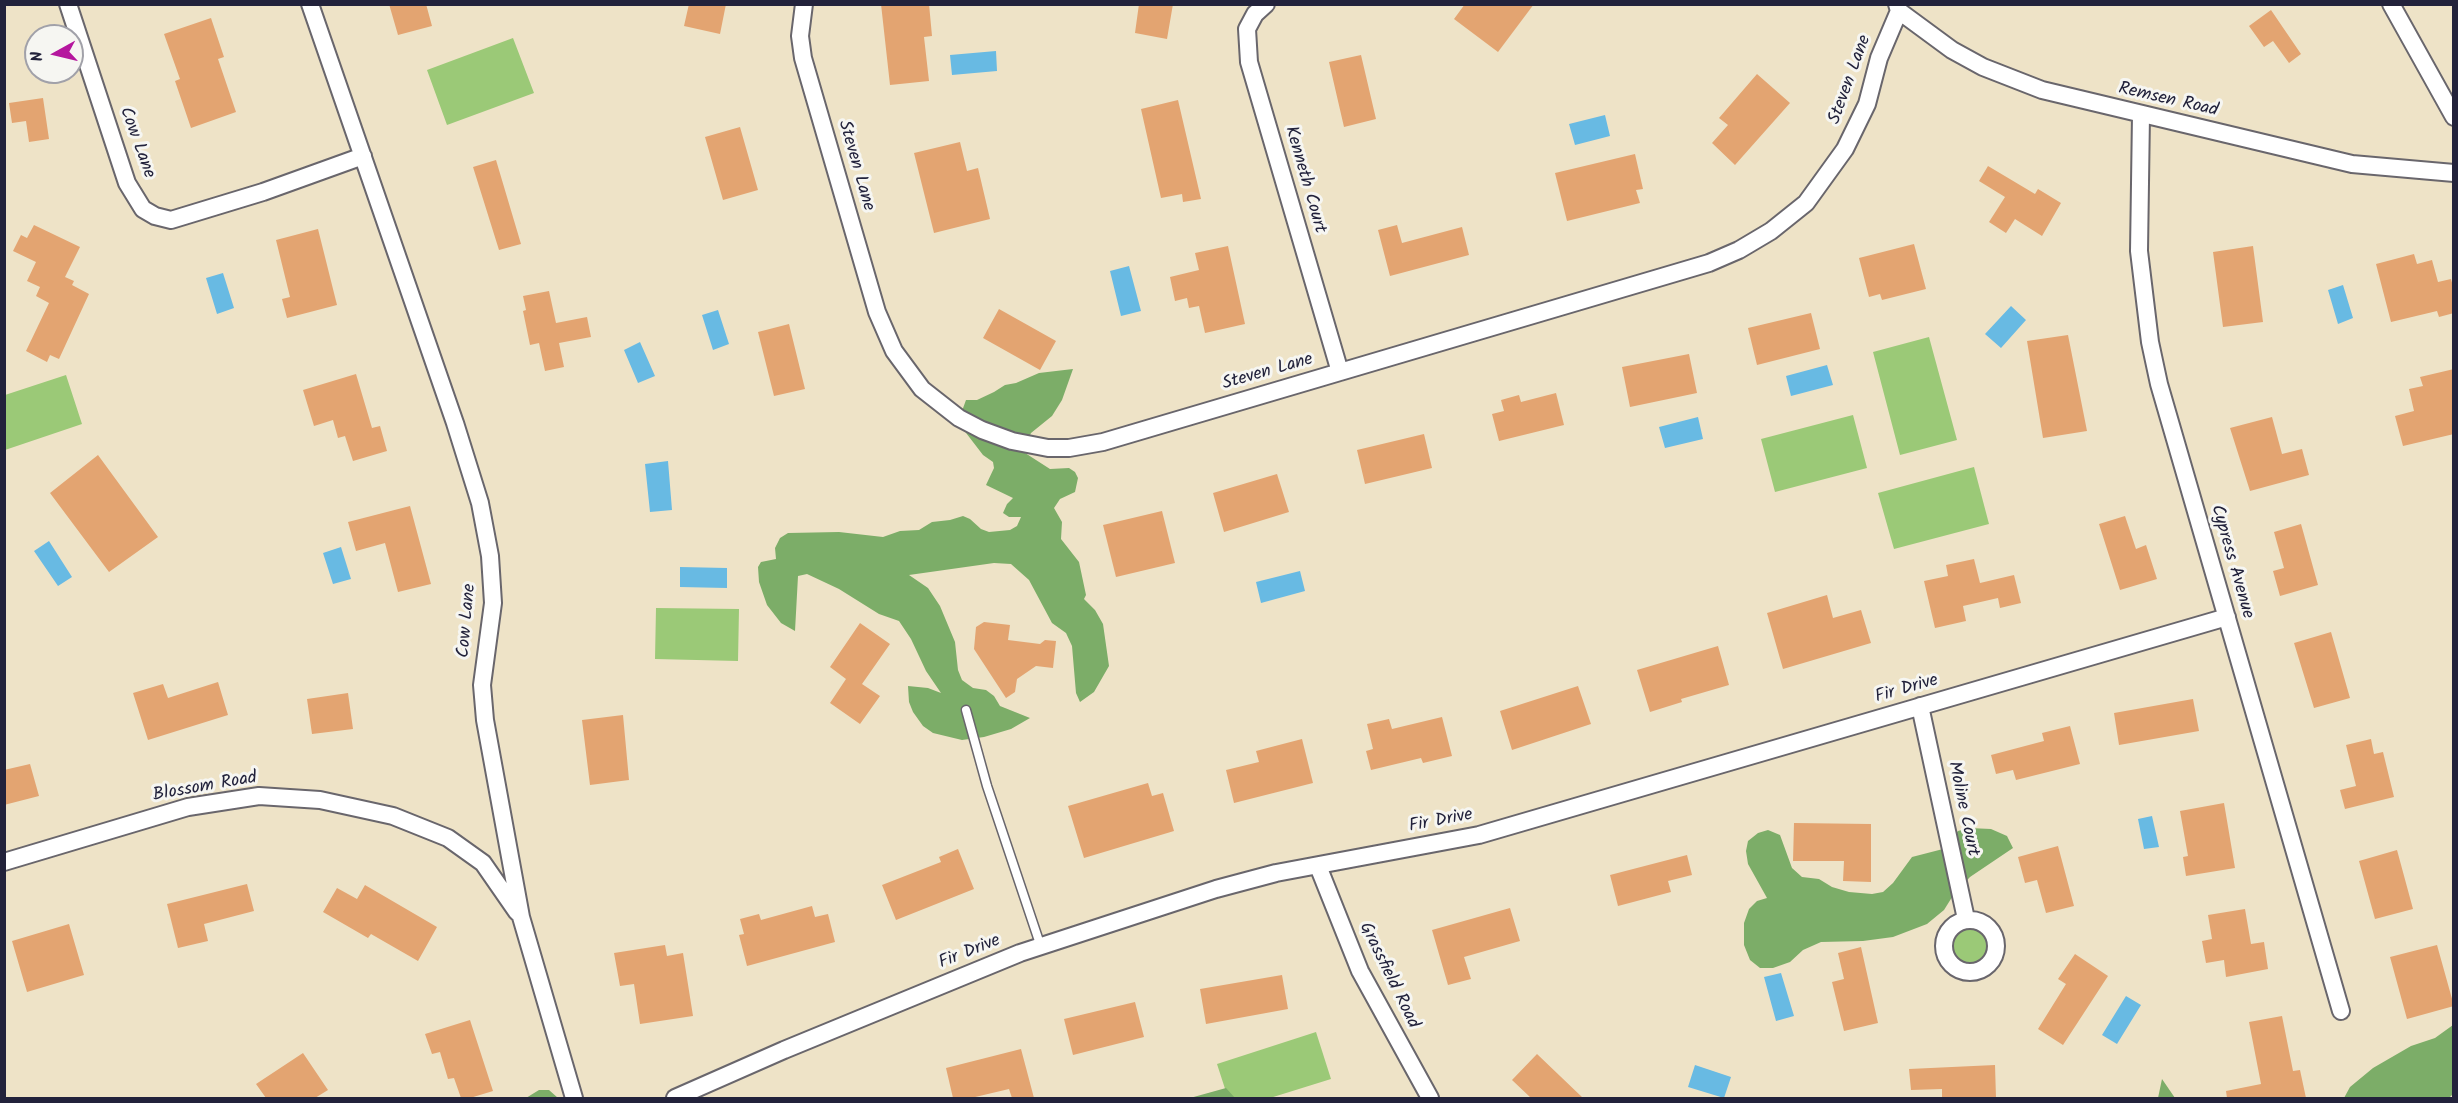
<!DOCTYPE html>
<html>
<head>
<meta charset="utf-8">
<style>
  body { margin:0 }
  #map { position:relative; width:2458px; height:1103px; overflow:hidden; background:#eee3c7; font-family:Kalam,sans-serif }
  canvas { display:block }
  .frame { position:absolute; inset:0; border:6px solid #22223b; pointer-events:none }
  .north { position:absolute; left:24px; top:24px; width:60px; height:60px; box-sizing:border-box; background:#f6f6f2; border:2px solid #a1a1a9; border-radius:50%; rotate:262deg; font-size:16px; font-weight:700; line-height:24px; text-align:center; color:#22223b }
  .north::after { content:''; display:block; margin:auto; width:21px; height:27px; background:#b5179e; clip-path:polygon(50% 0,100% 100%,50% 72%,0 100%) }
</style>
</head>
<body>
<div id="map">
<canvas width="2458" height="1103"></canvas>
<div class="frame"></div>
<div class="north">N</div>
</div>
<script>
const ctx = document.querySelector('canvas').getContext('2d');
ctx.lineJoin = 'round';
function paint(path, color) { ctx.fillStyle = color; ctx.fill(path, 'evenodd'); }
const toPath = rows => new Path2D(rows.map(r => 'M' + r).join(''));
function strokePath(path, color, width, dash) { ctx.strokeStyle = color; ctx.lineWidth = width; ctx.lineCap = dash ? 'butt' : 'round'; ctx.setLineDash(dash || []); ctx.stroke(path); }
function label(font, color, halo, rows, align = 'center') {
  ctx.font = font + ' Kalam,sans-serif'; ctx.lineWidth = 6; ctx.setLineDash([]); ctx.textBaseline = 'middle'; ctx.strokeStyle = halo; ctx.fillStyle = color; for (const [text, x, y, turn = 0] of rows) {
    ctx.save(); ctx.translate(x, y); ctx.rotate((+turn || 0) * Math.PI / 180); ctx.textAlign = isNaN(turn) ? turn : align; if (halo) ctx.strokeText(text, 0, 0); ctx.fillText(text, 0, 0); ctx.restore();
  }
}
paint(toPath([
  [513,38,534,93,447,125,427,70],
  [1929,337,1957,440,1900,455,1873,352],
  [66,375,82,424,5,450,5,395],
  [1853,415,1867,468,1775,492,1761,439],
  [1974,467,1989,524,1894,549,1878,493],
  [656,608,739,609,738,661,655,659],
  '1949 945a21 21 0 1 1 42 0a21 21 0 1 1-42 0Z',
  [1316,1032,1331,1079,1270,1098,1228,1098,1217,1064]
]), '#9bc977');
paint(toPath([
  [1073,369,1062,400,1052,416,1031,433,1022,451,1050,469,1069,468,1075,472,1078,478,1075,492,1060,499,1054,508,1062,522,1061,539,1079,562,1086,595,1084,599,1095,610,1103,624,1109,666,1094,692,1080,702,1076,693,1072,646,1066,633,1052,623,1029,580,1011,564,994,563,909,575,928,588,940,606,955,642,958,670,962,680,973,688,986,690,994,696,1000,706,1030,718,1011,729,984,737,962,740,933,733,923,726,913,712,909,702,908,686,928,688,941,693,926,671,911,639,899,621,879,614,839,589,807,574,798,576,795,631,781,623,767,605,759,582,758,567,761,562,776,559,775,548,780,538,788,533,839,532,883,537,900,531,919,530,932,522,950,520,963,516,970,519,981,529,989,532,1010,530,1017,526,1021,517,1009,517,1003,513,1007,504,1013,498,986,485,994,468,993,462,983,455,963,429,962,411,966,400,977,400,994,392,1005,385,1016,383,1039,373],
  [1969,828,1991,829,2007,836,2013,848,1970,877,1954,894,1944,910,1927,924,1893,937,1863,941,1821,942,1803,950,1790,962,1773,968,1760,968,1750,960,1744,945,1744,923,1749,909,1757,901,1767,898,1748,864,1746,851,1748,841,1758,833,1768,830,1780,835,1792,868,1802,877,1819,879,1832,887,1849,892,1872,894,1883,892,1893,883,1912,857,1943,849,1958,831],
  [2453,1025,2453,1094,2449,1098,2344,1098,2350,1087,2373,1068,2411,1046,2435,1038],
  [2162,1079,2175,1098,2158,1098],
  [1226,1088,1235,1098,1190,1098],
  [539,1090,549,1090,558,1098,526,1098]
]), '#7cad68');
paint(toPath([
  [996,51,997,71,952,75,950,55],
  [1605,115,1610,136,1575,145,1569,124],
  [1129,266,1141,311,1121,316,1110,271],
  [223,273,234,308,217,314,206,278],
  [2343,285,2353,318,2338,324,2328,290],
  [2011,306,2026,320,2001,348,1985,334],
  [718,310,729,344,713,350,702,315],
  [640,342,655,376,638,383,624,350],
  [1827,365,1833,385,1791,396,1786,376],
  [1698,417,1703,439,1665,448,1659,427],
  [668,461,672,510,650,512,645,464],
  [49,541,72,577,58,586,34,551],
  [341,547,351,579,333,584,323,553],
  [680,567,727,568,727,588,680,587],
  [1300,571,1305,591,1261,603,1256,582],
  [2152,816,2159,847,2144,849,2138,819],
  [1781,973,1794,1016,1776,1021,1764,977],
  [2126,996,2141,1005,2117,1044,2102,1035],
  [1695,1065,1731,1077,1724,1098,1688,1087]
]), '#68bae3');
paint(toPath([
  [389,4,426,4,432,26,398,35],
  [689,4,726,4,720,34,684,26],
  [881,4,929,4,932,36,924,37,929,81,890,85],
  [1139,4,1173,4,1167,39,1135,33],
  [1465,4,1534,4,1498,52,1454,19],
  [2271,10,2301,54,2289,63,2273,41,2264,47,2249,26],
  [211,18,224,57,218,59,236,112,191,128,175,81,180,79,164,34],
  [1361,55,1376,119,1344,127,1329,62],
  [1757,74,1790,103,1735,165,1712,143,1728,125,1719,118],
  [43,98,49,139,29,142,26,121,12,123,9,103],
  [1178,100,1201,199,1183,202,1182,194,1161,198,1141,109],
  [740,127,758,190,723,200,705,137],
  [960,142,967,171,978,168,990,219,934,233,914,153],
  [1635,154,1643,189,1636,190,1640,203,1567,221,1555,173],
  [496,160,521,244,499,250,473,167],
  [1988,166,2035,194,2038,189,2061,203,2042,236,2015,219,2006,233,1989,222,2005,197,1979,181],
  [34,225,80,247,65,277,74,281,72,285,89,294,59,359,50,355,47,362,26,351,49,303,36,296,40,287,27,281,36,262,13,251,21,235,27,238],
  [1397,225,1402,243,1462,227,1469,255,1390,276,1378,230],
  [318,229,337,305,287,318,282,299,290,297,276,240],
  [1914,244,1926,289,1882,300,1880,294,1869,297,1859,258],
  [1228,246,1245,324,1205,333,1199,306,1189,308,1187,298,1175,301,1170,277,1199,270,1195,253],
  [2253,246,2263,322,2223,327,2213,252],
  [2414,254,2417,264,2432,260,2438,282,2451,279,2454,290,2454,313,2439,317,2437,311,2391,322,2376,264],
  [549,291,556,323,587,317,591,337,559,343,564,367,545,371,539,343,530,345,523,311,526,310,523,296],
  [999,309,1056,341,1040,370,983,338],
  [1811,313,1820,349,1757,365,1748,328],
  [789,324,805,389,774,396,758,332],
  [2068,335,2087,431,2043,438,2027,341],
  [1689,354,1697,393,1630,407,1622,367],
  [2454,369,2454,434,2403,446,2395,416,2414,411,2409,389,2423,386,2420,377],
  [356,374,372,428,380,426,387,451,353,461,345,436,338,438,333,420,314,426,303,390],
  [1556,393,1564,425,1499,441,1492,414,1504,411,1501,400,1519,395,1521,402],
  [2272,417,2282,454,2302,449,2309,475,2250,491,2230,428],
  [1424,434,1432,468,1365,484,1357,450],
  [98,455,158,537,109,572,50,493],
  [1277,474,1289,512,1224,532,1213,493],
  [410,506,431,584,398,592,385,543,356,551,348,522],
  [1162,511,1175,563,1116,577,1103,525],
  [2125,516,2136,549,2146,545,2157,579,2120,590,2099,524],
  [2301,524,2318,585,2280,596,2273,571,2284,568,2274,532],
  [1974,559,1980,583,2014,575,2021,603,2000,608,1998,598,1963,606,1966,621,1935,628,1924,581,1948,576,1946,565],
  [1827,595,1833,618,1861,610,1871,643,1783,669,1767,613],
  [984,622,1010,625,1008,640,1040,644,1045,640,1056,641,1053,668,1036,666,1017,679,1015,692,1006,698,974,649,976,627],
  [860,623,890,644,862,684,880,696,860,724,830,703,846,679,830,667],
  [2331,632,2350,698,2314,708,2294,643],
  [1718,646,1729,685,1681,699,1682,702,1650,712,1637,670],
  [218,682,228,715,148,740,133,693,163,684,168,698],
  [1578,686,1591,724,1512,750,1500,711],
  [348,693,353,729,312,734,307,699],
  [2193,699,2199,731,2119,745,2114,713],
  [623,715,629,780,590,785,582,720],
  [1442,717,1452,756,1423,763,1421,758,1371,770,1366,751,1373,749,1367,724,1389,719,1392,729],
  [2070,726,2080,764,2016,780,2013,770,1996,774,1991,755,2044,741,2042,733],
  [1302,739,1313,783,1234,803,1226,770,1259,762,1256,751],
  [2371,739,2374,754,2383,752,2394,797,2345,809,2340,790,2356,786,2346,745],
  [30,764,39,796,4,805,4,770],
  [1148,783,1152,796,1163,793,1174,831,1084,858,1068,806],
  [2224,803,2235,868,2186,876,2183,857,2188,856,2180,811],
  [1794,823,1871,824,1871,882,1843,881,1844,861,1793,861],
  [2058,846,2074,906,2046,913,2037,880,2025,883,2018,857],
  [958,849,974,889,896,920,882,885,941,862,939,857],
  [2397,850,2413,909,2375,919,2359,861],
  [1687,855,1692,875,1668,881,1671,892,1618,906,1610,875],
  [247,884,254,911,204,924,208,941,178,948,167,904],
  [365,885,437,927,418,961,371,934,368,938,323,912,337,888,357,899],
  [812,906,815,917,828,914,835,942,747,966,739,935,744,934,740,919,759,914,761,920],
  [1510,908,1520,941,1464,957,1471,979,1448,985,1432,930],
  [2245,909,2251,944,2264,942,2268,969,2226,977,2224,960,2206,963,2202,941,2212,939,2208,915],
  [69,924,84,975,27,992,12,941],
  [665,945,667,956,683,953,693,1016,640,1024,634,984,620,986,614,953],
  [2437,945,2454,1006,2407,1019,2390,957],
  [1861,947,1878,1023,1844,1031,1832,982,1844,979,1838,953],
  [2075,954,2108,976,2063,1045,2038,1029,2066,984,2058,979],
  [1282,975,1288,1009,1206,1024,1200,989],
  [1135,1002,1144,1037,1073,1055,1064,1019],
  [2282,1016,2293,1071,2300,1070,2306,1098,2227,1098,2226,1091,2261,1084,2249,1022],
  [470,1020,493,1091,470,1098,461,1098,454,1078,448,1079,440,1052,432,1054,425,1034],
  [1021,1049,1034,1098,1012,1098,1009,1089,971,1098,953,1098,946,1068],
  [303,1053,328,1090,315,1098,266,1098,256,1084],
  [1537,1054,1583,1098,1531,1098,1512,1080],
  [1995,1065,1996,1098,1942,1098,1942,1089,1911,1090,1909,1069]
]), '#e3a471');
const lane = toPath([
  [966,710,987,786,1041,947]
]);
const street = toPath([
  [68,4,127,183,143,209,155,216,171,220,263,192,363,156],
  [310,4,455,423,480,503,490,556,493,603,482,685,485,720,521,917,574,1098],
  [804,4,800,36,803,58,877,312,894,351,922,389,959,418,982,430,1012,441,1048,448,1069,448,1103,442,1709,263,1739,250,1771,231,1806,203,1845,149,1867,104,1879,58,1899,11],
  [1266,4,1255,14,1247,29,1249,62,1340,372],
  [1897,4,1899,11,1952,50,1983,67,2042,90,2352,164,2454,173],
  [2391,4,2454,117],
  [2141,115,2139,251,2150,342,2159,384,2341,1011],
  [1920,706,1966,919],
  [4,862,188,807,259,796,320,800,393,816,448,838,483,863,517,912],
  [1318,866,1360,971,1430,1098],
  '1944 946a26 26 0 1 1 52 0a26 26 0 1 1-52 0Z',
  [675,1098,784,1050,1020,953,1216,889,1276,873,1479,835,2227,617]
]);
strokePath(lane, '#69666c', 11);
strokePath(street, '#69666c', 20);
strokePath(lane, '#fff', 8);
strokePath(street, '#fff', 16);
label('18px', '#22223b', '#f6f6f2', [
  ["Steven Lane",1851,80,-70],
  ["Remsen Road",2168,101,13],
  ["Cow Lane",136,143,70],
  ["Steven Lane",855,166,74],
  ["Kenneth Court",1304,180,74],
  ["Steven Lane",1268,373,-16],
  ["Cypress Avenue",2231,562,74],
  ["Cow Lane",468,621,-85],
  ["Fir Drive",1907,690,-16],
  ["Blossom Road",205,788,-10],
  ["Moline Court",1962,809,78],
  ["Fir Drive",1441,822,-11],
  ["Fir Drive",970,953,-22],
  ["Grassfield Road",1388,976,64]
]);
</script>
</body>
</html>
